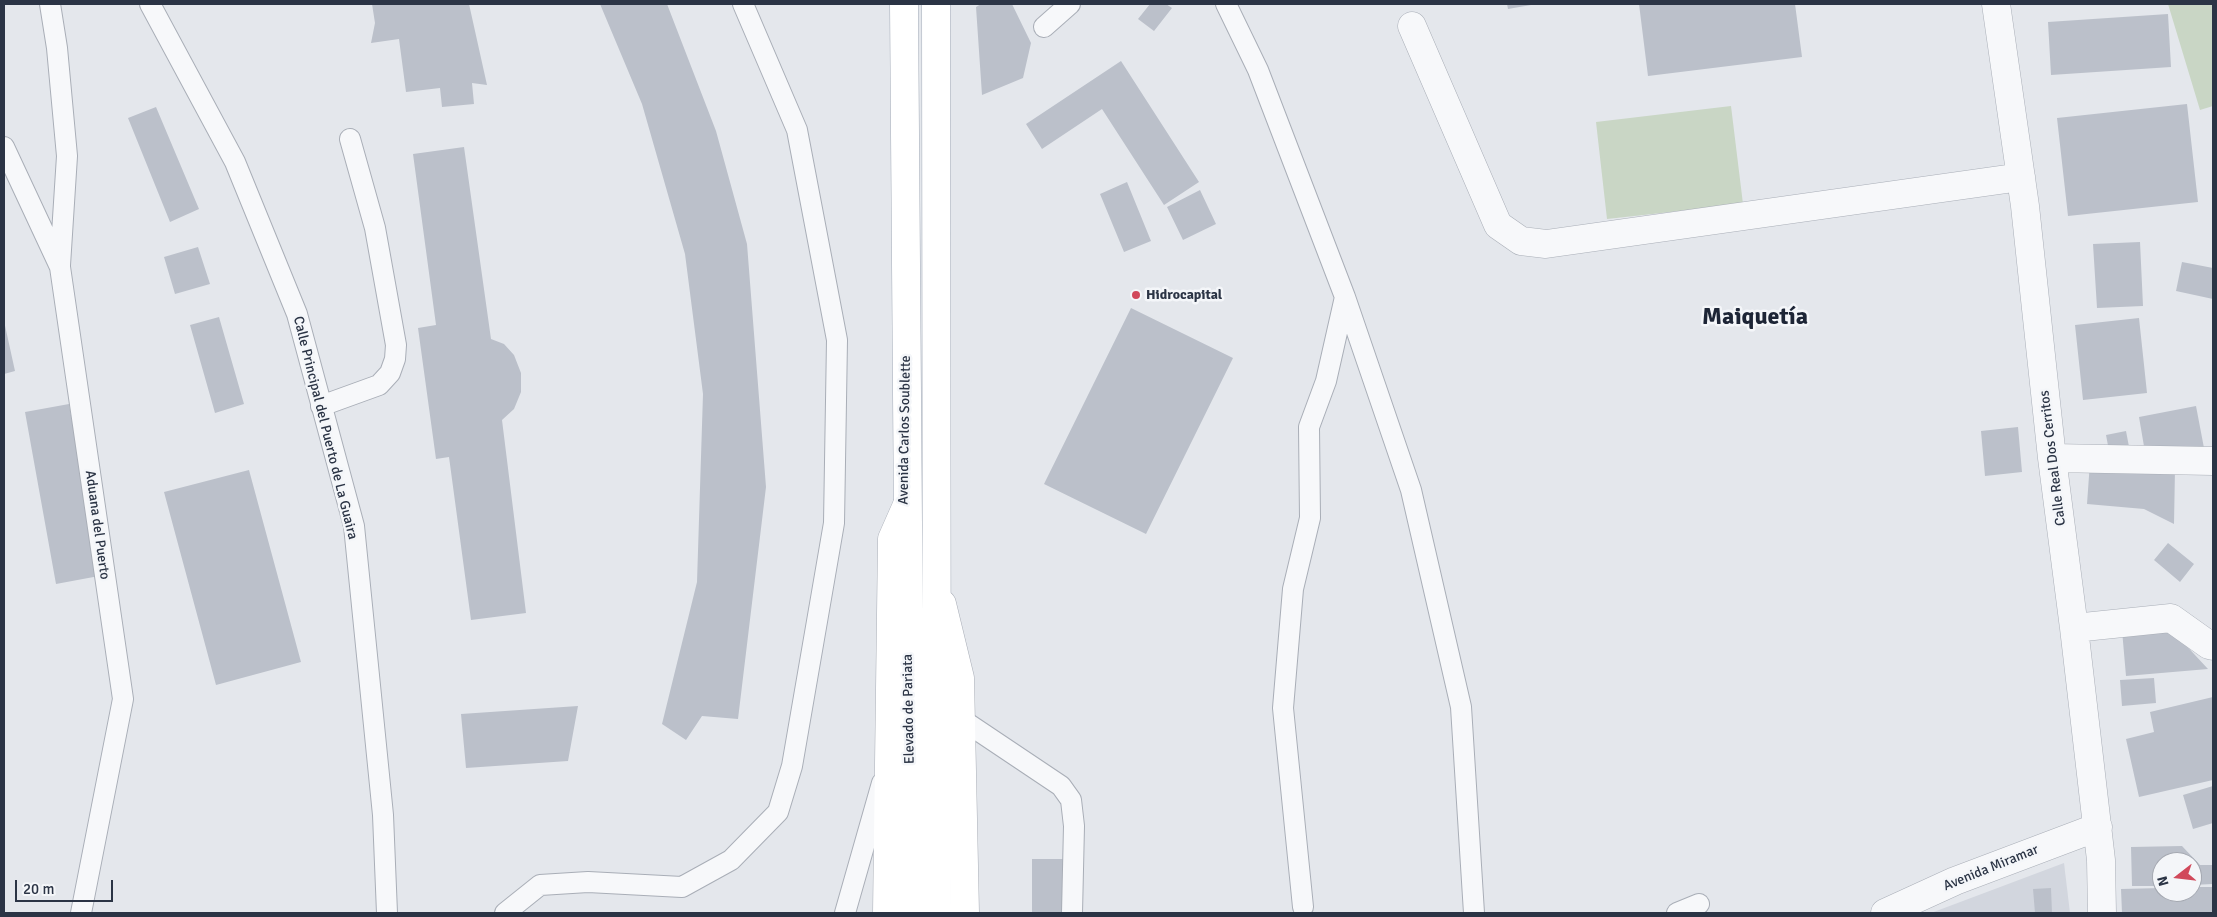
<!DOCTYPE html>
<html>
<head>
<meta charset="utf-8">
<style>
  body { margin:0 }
  #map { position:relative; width:2217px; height:917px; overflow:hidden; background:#e4e7ec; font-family:Signika,sans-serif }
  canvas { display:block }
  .frame { position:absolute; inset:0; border:5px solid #2b3445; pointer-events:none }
  .north { position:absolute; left:2152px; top:852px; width:50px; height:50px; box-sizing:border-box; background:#f4f6f9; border:1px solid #a4a8b1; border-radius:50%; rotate:254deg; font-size:14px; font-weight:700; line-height:20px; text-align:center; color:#2b3445 }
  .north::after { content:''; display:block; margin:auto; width:18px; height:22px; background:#d1495b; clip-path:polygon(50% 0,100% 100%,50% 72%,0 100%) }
  .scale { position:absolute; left:15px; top:880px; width:98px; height:22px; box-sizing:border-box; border:2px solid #2b3445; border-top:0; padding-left:6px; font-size:15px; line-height:18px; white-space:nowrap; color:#2b3445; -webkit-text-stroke:4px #f4f6f9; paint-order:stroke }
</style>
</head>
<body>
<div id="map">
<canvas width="2217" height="917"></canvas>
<div class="frame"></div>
<div class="north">N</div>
<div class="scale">20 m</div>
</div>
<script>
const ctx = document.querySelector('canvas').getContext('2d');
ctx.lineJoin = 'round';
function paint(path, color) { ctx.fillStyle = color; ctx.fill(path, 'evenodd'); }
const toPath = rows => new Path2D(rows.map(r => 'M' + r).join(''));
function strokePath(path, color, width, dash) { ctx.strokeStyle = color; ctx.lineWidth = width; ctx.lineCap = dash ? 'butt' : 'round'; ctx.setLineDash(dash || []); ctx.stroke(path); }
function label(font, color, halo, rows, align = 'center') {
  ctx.font = font + ' Signika,sans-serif'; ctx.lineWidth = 5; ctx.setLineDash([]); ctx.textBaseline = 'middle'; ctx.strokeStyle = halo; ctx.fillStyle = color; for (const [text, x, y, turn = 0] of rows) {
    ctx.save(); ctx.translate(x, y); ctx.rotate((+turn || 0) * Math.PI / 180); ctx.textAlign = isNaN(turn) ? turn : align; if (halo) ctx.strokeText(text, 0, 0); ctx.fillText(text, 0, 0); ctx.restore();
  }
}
paint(toPath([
  [2064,863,2070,913,1931,913]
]), '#d2d6de');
paint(toPath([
  [2168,4,2213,4,2213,106,2200,110],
  [1731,106,1743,204,1607,219,1596,122]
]), '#c9d6c5');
paint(toPath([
  [372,4,469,4,487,85,472,83,474,104,442,107,440,88,406,92,399,39,371,43,375,23],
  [600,4,667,4,716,131,747,244,766,487,738,719,702,716,686,740,662,724,697,582,703,394,685,254,642,104],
  [981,4,1012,4,1031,43,1023,78,982,95,976,7],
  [1150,4,1166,4,1172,8,1154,31,1138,19],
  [1507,4,1531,4,1531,5,1508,9],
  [1639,4,1795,4,1802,57,1648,76],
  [2168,14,2171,67,2051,75,2048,22],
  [1121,61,1199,182,1164,205,1102,109,1042,149,1026,124],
  [2187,104,2198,202,2068,216,2057,118],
  [156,107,199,209,170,222,128,118],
  [464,147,491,339,504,344,514,355,521,373,521,392,514,409,502,420,526,613,471,620,449,457,436,459,418,328,436,325,413,154],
  [1127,182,1151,241,1124,252,1100,194],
  [1200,190,1216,224,1183,240,1167,207],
  [2140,242,2143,306,2097,308,2093,244],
  [198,247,210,284,175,294,164,257],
  [2182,262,2213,268,2213,299,2176,291],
  [1131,308,1233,358,1146,534,1044,484],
  [219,317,244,404,215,413,190,325],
  [2139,318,2147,393,2083,400,2075,325],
  [4,321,15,371,4,374],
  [69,404,99,576,56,584,25,412],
  [2196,406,2204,448,2146,458,2139,417],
  [2018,427,2022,472,1985,476,1981,431],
  [2126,431,2130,452,2110,456,2106,435],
  [2090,462,2175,469,2174,524,2144,509,2087,504],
  [249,470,301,662,216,685,164,492],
  [2168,543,2194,564,2180,582,2154,560],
  [2168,626,2208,669,2126,676,2122,630],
  [2154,678,2156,703,2122,706,2120,680],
  [2213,697,2213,780,2139,797,2126,739,2154,732,2150,712],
  [578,706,568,761,466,768,461,714],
  [2213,786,2213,823,2193,829,2183,795],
  [2182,846,2200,865,2213,865,2213,884,2192,885,2192,862,2162,862,2162,886,2132,886,2131,847],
  [1032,859,1067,859,1067,913,1032,913],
  [2192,887,2213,887,2213,913,2122,913,2121,889,2162,888,2162,892,2192,892],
  [2051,888,2052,913,2035,913,2033,889]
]), '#bbc0ca');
const lane = toPath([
  [50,4,57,48,67,156,60,265],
  [150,4,235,162,297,314,354,526,383,815,387,913],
  [1226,4,1258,70,1345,297,1411,490,1461,707,1474,913],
  [1044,27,1070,4],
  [4,147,60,267,123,699,81,913],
  [321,406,379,385,390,373,395,359,396,345,375,228,350,139],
  [961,719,1061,786,1071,800,1074,826,1072,913],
  [1303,907,1283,708,1293,589,1310,518,1309,427,1326,381,1345,297],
  [505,913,540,885,588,882,682,887,731,860,778,812,792,766,834,523,837,340,797,130,743,4],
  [845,913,882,783],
  [1677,913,1699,904]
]);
const street = toPath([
  [1996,4,2025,206,2052,458,2074,628,2101,860,2102,913],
  [1412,26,1498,225,1521,241,1546,244,2021,177],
  [2052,458,2213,461],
  [2074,628,2171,618,2209,645,2213,646],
  [1885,913,1955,881,2098,827]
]);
const secondary = toPath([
  [942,604,960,678,965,913],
  [887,913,892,539,907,505]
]);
const primary = toPath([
  [904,4,911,913],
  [936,4,937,913]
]);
strokePath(lane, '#a9aeb7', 22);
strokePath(street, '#a9aeb7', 29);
strokePath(secondary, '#a9aeb7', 29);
strokePath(primary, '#a3abb8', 29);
strokePath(lane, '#f7f8fa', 20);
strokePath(street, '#f7f8fa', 28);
strokePath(secondary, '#fff', 28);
strokePath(primary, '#fff', 28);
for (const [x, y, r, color] of [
  [1136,295,5,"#d1495b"]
]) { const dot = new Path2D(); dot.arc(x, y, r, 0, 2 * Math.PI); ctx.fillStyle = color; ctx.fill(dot); strokePath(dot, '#f4f6f9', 2); }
label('bold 14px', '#2b3445', '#f4f6f9', [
  ["Hidrocapital",1146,295]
], 'left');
label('14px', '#2b3445', '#f4f6f9', [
  ["Calle Principal del Puerto de La Guaira",325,428,76],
  ["Avenida Carlos Soublette",905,430,-89],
  ["Calle Real Dos Cerritos",2053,458,-97],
  ["Aduana del Puerto",97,525,82],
  ["Elevado de Pariata",909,709,-91],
  ["Avenida Miramar",1991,868,-22]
]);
label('bold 24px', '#1d2536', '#f4f6f9', [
  ["Maiquetía",1755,318]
]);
</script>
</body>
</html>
